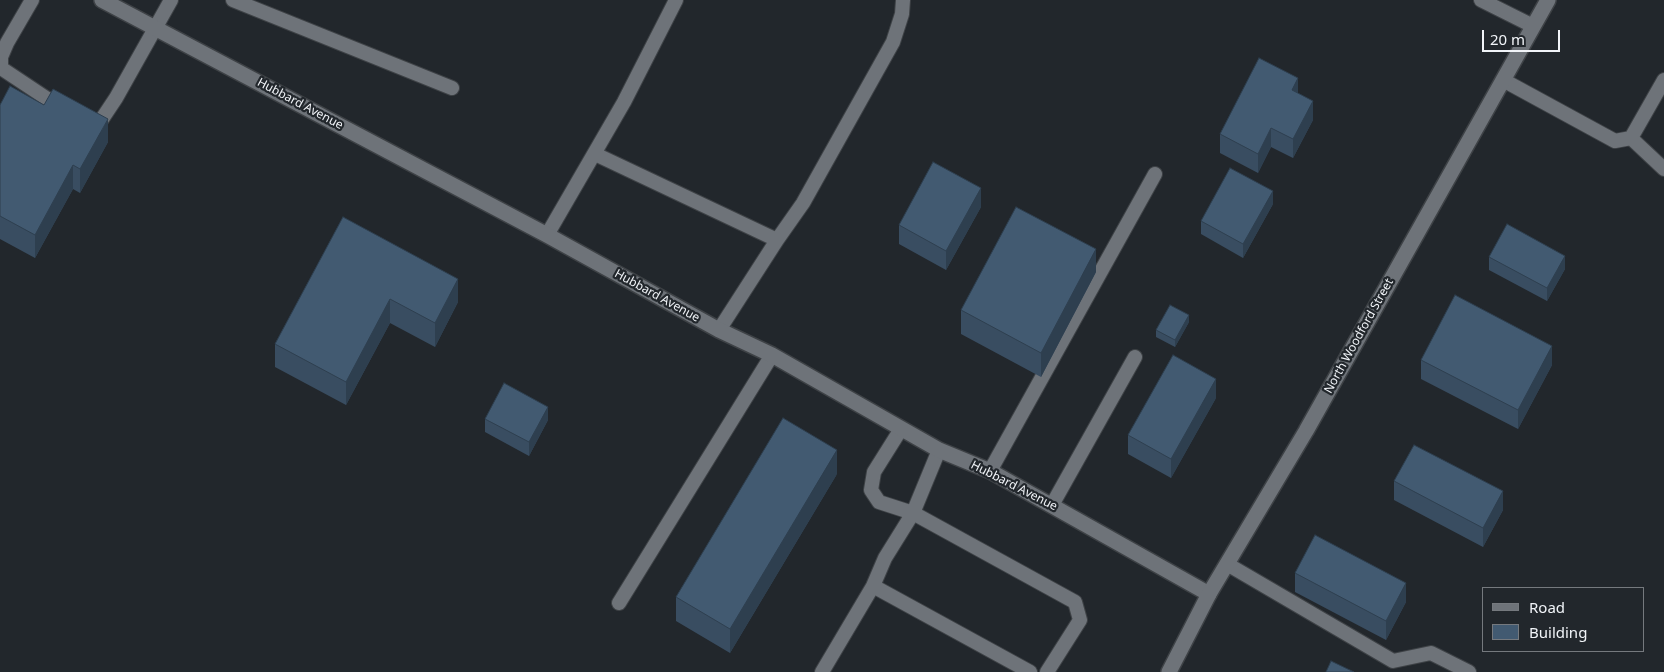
<!DOCTYPE html>
<html>
<head>
<meta charset="utf-8">
<style>
  body { margin:0 }
  #map { position:relative; width:1664px; height:672px; overflow:hidden; background:#22272c; font-family:"Noto Sans",sans-serif }
  canvas { display:block }
  .legend { position:absolute; left:1482px; top:587px; width:162px; height:65px; box-sizing:border-box; background:#22272c; border:1px solid #75797e; margin:0; padding:6px 9px; list-style:none; font-size:15px; color:#f1f4f8 }
  .legend li { display:flex; align-items:center; gap:10px; height:25px }
  .legend b { width:25px; border:1px solid #75797e }
  .scale { position:absolute; left:1482px; top:30px; width:78px; height:22px; box-sizing:border-box; border:2px solid #f1f4f8; border-top:0; padding-left:6px; font-size:15px; line-height:18px; white-space:nowrap; color:#f1f4f8; -webkit-text-stroke:4px #22272c; paint-order:stroke }
</style>
</head>
<body>
<div id="map">
<canvas width="1664" height="672"></canvas>
<ul class="legend">
<li><b style="height:6px;background:#6e7379"></b>Road</li>
<li><b style="height:14px;background:#425a71"></b>Building</li>
</ul>
<div class="scale">20 m</div>
</div>
<script>
const ctx = document.querySelector('canvas').getContext('2d');
ctx.lineJoin = 'round';
const toPath = rows => new Path2D(rows.map(r => 'M' + r).join(''));
function strokePath(path, color, width, dash) { ctx.strokeStyle = color; ctx.lineWidth = width; ctx.lineCap = dash ? 'butt' : 'round'; ctx.setLineDash(dash || []); ctx.stroke(path); }
function paint(path, color) { ctx.fillStyle = color; ctx.fill(path, 'evenodd'); }
function label(font, color, halo, rows, align = 'center') {
  ctx.font = font + ' "Noto Sans",sans-serif'; ctx.lineWidth = 4.5; ctx.setLineDash([]); ctx.textBaseline = 'middle'; ctx.strokeStyle = halo; ctx.fillStyle = color; for (const [text, x, y, turn = 0] of rows) {
    ctx.save(); ctx.translate(x, y); ctx.rotate((+turn || 0) * Math.PI / 180); ctx.textAlign = isNaN(turn) ? turn : align; if (halo) ctx.strokeText(text, 0, 0); ctx.fillText(text, 0, 0); ctx.restore();
  }
}
const lane = toPath([
  [32,0,7,43,1,57,1,68,46,98,64,107],
  [233,0,452,88],
  [1481,0,1533,26],
  [1503,80,1615,141,1631,138,1664,80],
  [92,122,98,125,116,98,171,0],
  [1631,138,1664,169],
  [595,154,777,240],
  [547,235,624,102,676,0],
  [719,330,777,240,803,203,893,42,902,14,903,0],
  [901,429,874,472,871,490,879,502,913,513,1075,602,1080,620,1047,672],
  [990,471,1155,174],
  [1052,505,1135,357],
  [1227,564,1393,661,1431,653,1469,672],
  [873,586,1030,672],
  [619,603,772,355],
  [822,672,873,586,885,558,913,513,939,450]
]);
const street = toPath([
  [102,0,547,235,719,330,772,355,939,450,990,471,1209,594]
]);
const secondary = toPath([
  [1169,672,1209,594,1306,431,1548,0]
]);
strokePath(lane, '#3e4246', 16);
strokePath(street, '#3e4246', 18);
strokePath(secondary, '#3e4246', 18);
strokePath(lane, '#6e7379', 14);
strokePath(street, '#6e7379', 15);
strokePath(secondary, '#6e7379', 15);
paint(toPath([
  [1298,94,1313,120,1293,158,1271,147,1258,173,1220,153,1220,134],
  [0,105,108,142,80,193,73,189,35,258,0,239],
  [1273,204,1243,258,1201,234,1201,221],
  [981,207,946,270,899,244,899,225],
  [343,217,458,302,435,347,390,323,346,405,275,367,275,344],
  [1489,257,1565,269,1547,301,1489,270],
  [1096,272,1041,377,961,334,961,310],
  [1189,322,1175,347,1156,337,1156,330],
  [1421,360,1552,365,1518,429,1421,379],
  [1216,398,1171,478,1128,454,1128,435],
  [485,419,548,420,529,456,485,432],
  [837,474,730,653,676,621,676,597],
  [1394,481,1503,510,1483,547,1394,500],
  [1295,573,1406,602,1386,640,1295,592]
]), '#394d61');
paint(toPath([
  [1298,78,1298,97,1292,90],
  [1313,101,1313,120,1293,158,1293,139],
  [108,119,108,142,80,193,80,169],
  [1271,128,1271,147,1258,173,1258,154],
  [73,165,73,189,35,258,35,235],
  [981,188,981,207,946,270,946,251],
  [1273,191,1273,204,1243,258,1243,244],
  [1096,249,1096,272,1041,377,1041,353],
  [1565,256,1565,269,1547,301,1547,288],
  [458,279,458,302,435,347,435,323],
  [390,299,390,323,346,405,346,382],
  [1189,315,1189,322,1175,347,1175,340],
  [1552,346,1552,365,1518,429,1518,410],
  [1216,379,1216,398,1171,478,1171,459],
  [548,407,548,420,529,456,529,442],
  [837,450,837,474,730,653,730,629],
  [1503,491,1503,510,1483,547,1483,528],
  [1406,583,1406,602,1386,640,1386,621]
]), '#2e3f4f');
const building = toPath([
  [1259,58,1298,78,1292,90,1313,101,1293,139,1271,128,1258,154,1220,134,1259,58],
  [10,86,44,105,53,89,108,119,80,169,73,165,35,235,0,216,0,105,10,86],
  [933,162,981,188,946,251,899,225,933,162],
  [1230,168,1273,191,1243,244,1201,221,1230,168],
  [1016,207,1096,249,1041,353,961,310,1016,207],
  [343,217,458,279,435,323,390,299,346,382,275,344,343,217],
  [1507,224,1565,256,1547,288,1489,257,1507,224],
  [1455,295,1552,346,1518,410,1421,360,1455,295],
  [1170,305,1189,315,1175,340,1156,330,1170,305],
  [1173,355,1216,379,1171,459,1128,435,1173,355],
  [504,383,548,407,529,442,485,419,504,383],
  [783,418,837,450,730,629,676,597,783,418],
  [1414,445,1503,491,1483,528,1394,481,1414,445],
  [1315,535,1406,583,1386,621,1295,573,1315,535],
  [1331,661,1354,672,1326,672,1331,661]
]);
paint(building, '#425a71');
strokePath(building, '#2e3f4f', 1);
label('12px', '#f1f4f8', '#22272c', [
  ["Hubbard Avenue",300,104,28],
  ["Hubbard Avenue",657,296,29],
  ["North Woodford Street",1359,336,-61],
  ["Hubbard Avenue",1014,486,27]
]);
</script>
</body>
</html>
